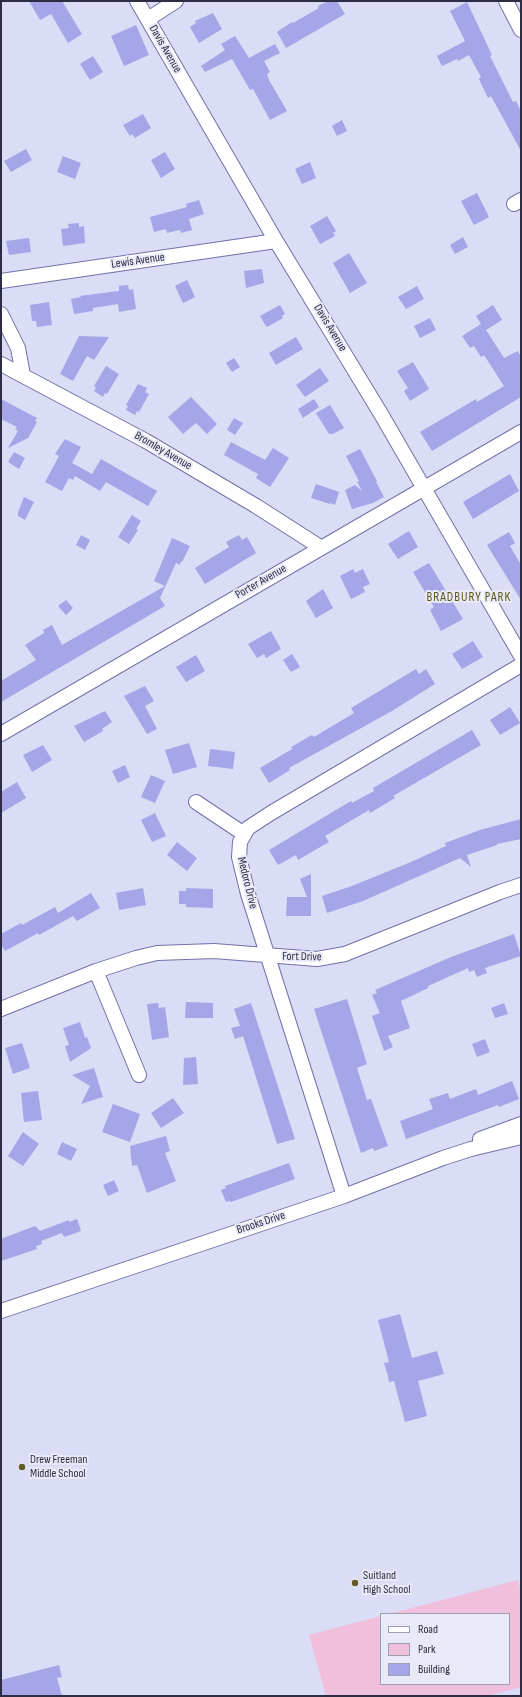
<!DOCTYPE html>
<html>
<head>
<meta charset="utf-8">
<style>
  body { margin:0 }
  #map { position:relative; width:522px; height:1697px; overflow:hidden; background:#dbdcf5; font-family:"Sofia Sans Condensed",sans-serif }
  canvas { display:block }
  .frame { position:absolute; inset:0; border:2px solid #2c2c44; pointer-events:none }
  .legend { position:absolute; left:380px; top:1613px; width:130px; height:72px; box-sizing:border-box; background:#e9eaf7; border:1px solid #9d9eaf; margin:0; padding:5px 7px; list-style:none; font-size:12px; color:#2c2c44 }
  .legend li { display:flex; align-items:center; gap:8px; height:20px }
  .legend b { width:20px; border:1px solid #9d9eaf }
</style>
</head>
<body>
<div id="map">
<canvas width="522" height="1697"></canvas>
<div class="frame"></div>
<ul class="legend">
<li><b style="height:5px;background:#fff"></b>Road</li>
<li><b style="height:11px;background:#f0bfdb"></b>Park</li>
<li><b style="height:11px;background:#a5a5e7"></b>Building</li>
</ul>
</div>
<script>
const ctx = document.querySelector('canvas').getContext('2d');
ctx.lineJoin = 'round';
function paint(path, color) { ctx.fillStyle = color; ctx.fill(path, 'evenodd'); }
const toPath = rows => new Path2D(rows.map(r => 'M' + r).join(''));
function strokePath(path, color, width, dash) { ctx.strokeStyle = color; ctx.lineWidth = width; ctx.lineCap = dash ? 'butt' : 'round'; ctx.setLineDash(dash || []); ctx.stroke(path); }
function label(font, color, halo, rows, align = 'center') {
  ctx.font = font + ' "Sofia Sans Condensed",sans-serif'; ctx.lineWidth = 4; ctx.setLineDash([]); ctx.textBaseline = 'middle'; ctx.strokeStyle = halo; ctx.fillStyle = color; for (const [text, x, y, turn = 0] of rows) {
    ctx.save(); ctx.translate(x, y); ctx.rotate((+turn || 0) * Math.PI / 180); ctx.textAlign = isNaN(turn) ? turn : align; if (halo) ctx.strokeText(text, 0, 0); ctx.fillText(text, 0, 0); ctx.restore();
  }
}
paint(toPath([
  [518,1580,521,1592,521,1687,487,1696,326,1696,309,1635,381,1616,381,1684,509,1684,509,1614,389,1614]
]), '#f0bfdb');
paint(toPath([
  [29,1,62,1,82,34,68,43,51,14,40,20],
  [328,1,337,1,345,14,286,48,277,32,292,22,293,23,319,8,318,6],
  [467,2,492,55,490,56,513,102,516,101,521,111,521,151,491,96,488,98,479,79,481,77,469,55,458,61,457,59,442,66,437,56,465,41,450,11],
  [213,13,222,29,199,43,190,27,196,23,195,21],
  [136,25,149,55,124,66,111,36],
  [235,36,249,58,275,44,280,53,264,61,270,72,267,74,269,80,287,111,270,120,253,89,250,90,232,59,205,72,201,66,225,50,221,44],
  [93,56,103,72,90,80,80,64],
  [143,114,151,128,135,138,132,134,130,136,123,125],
  [342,120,347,131,337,136,332,126],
  [26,149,32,160,11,172,4,161],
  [165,152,175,169,161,178,151,160],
  [63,156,81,163,75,179,57,172],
  [310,162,316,178,302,184,295,169],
  [477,193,489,217,474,225,461,201],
  [199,200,204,214,189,219,192,230,181,233,180,230,167,233,166,229,154,232,150,217,187,207,186,204],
  [327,216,336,231,333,233,335,236,320,244,310,226],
  [79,223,79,227,84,226,85,243,63,246,61,229,69,228,68,224],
  [463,237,468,247,455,254,450,245],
  [29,238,31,252,9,255,6,241],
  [349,253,367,283,350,293,333,263],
  [262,269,264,283,246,288,244,271],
  [187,280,195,297,183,303,175,286],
  [128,285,129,290,133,289,136,309,119,312,118,304,93,308,93,311,74,314,71,299,81,297,80,296,119,291,119,286],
  [417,286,424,299,406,309,398,297],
  [49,302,52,325,37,327,36,321,32,321,30,305],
  [280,305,285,314,282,316,283,318,267,327,266,326,260,316],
  [493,305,502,320,486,330,504,358,518,351,521,357,521,397,432,451,420,432,476,399,477,402,504,386,484,355,481,357,474,346,470,348,462,336,481,324,476,316],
  [430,318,436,330,420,338,414,326],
  [79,336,109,337,94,360,87,356,73,381,60,374],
  [296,337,303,349,276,365,269,353],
  [234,358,240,367,232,372,226,363],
  [413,362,429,389,410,401,404,391,408,388,397,371],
  [106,366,119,374,107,394,105,393,103,397,94,391,96,388,94,386],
  [320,368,329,381,305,397,296,385],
  [138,384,147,388,145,392,149,394,139,412,137,411,135,415,126,410,128,406,126,405],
  [191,397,217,424,207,434,196,423,183,434,168,417],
  [1,399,37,418,35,421,37,422,28,438,8,448,18,431,15,429,17,427,1,419],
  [314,399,319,407,303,418,298,409],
  [330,405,344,428,333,434,329,434,316,413],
  [234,418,243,423,235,435,227,430],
  [65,439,81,447,72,463,92,474,101,459,157,491,148,506,106,482,100,491,75,476,73,480,69,478,62,491,45,482,59,456,55,454],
  [231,442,265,460,273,448,289,458,270,487,256,478,258,474,224,455],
  [360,449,377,481,376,482,384,497,373,503,352,509,345,490,355,485,362,491,357,482,359,481,346,456],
  [14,452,25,458,19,469,8,462],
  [510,474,519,491,473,519,463,502],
  [316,484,339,492,335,505,330,503,330,504,311,498],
  [24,497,34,502,25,520,18,516,18,512],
  [132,515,141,521,136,529,138,530,129,544,118,537],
  [409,531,418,547,398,559,388,544],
  [509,532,515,543,510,546,521,565,521,600,487,545],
  [81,535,90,540,85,550,76,545],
  [239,535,242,540,247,537,256,553,205,584,195,568,229,547,226,542],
  [172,538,190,546,182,562,181,561,180,565,176,563,160,598,165,606,1,702,1,681,36,660,25,645,44,633,43,630,52,625,62,645,165,586,154,581],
  [429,563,463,619,441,631,430,610,434,607,413,572],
  [353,569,355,573,363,569,370,584,363,587,365,592,351,599,340,576],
  [323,589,333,608,316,618,306,601],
  [66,600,73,608,66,615,58,606],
  [271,631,281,649,266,658,264,654,257,658,248,644],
  [473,641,483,657,462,669,452,654],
  [292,654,300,667,291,672,283,660],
  [196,655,205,671,186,682,176,667],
  [416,669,419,674,426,669,435,684,392,711,289,768,290,770,269,783,260,768,292,749,291,747,312,735,314,737,354,713,351,708],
  [145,686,154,701,145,706,157,729,147,734,124,696],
  [510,707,520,723,500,735,490,720],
  [105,711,112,722,102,729,103,731,84,742,74,726],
  [472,730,481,745,393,796,395,798,370,813,369,810,325,836,329,842,298,860,296,855,278,865,269,850,351,801,352,803,374,791,373,788],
  [189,743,197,767,173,774,165,750],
  [43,745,52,760,32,772,23,755],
  [210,749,235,752,233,769,208,766],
  [125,765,130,777,118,783,112,771],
  [151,775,165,781,155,803,141,797],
  [17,782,26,798,1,813,1,792],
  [155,813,166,836,152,842,141,820],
  [521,819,521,839,497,844,497,845,467,855,471,867,460,858,363,901,327,913,322,896,352,886,411,862,446,846,445,843,480,830],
  [177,842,197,858,187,871,167,855],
  [311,874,311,916,286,916,287,897,307,897,300,879],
  [143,888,146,905,119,910,116,893],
  [186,888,213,889,213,908,186,907,186,904,179,904,179,891,186,891],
  [91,893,100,908,77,921,73,916,39,935,38,933,5,951,1,944,1,934,21,923,22,925,55,907,58,913],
  [514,934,521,956,485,968,487,973,477,977,474,970,469,972,468,968,428,986,428,988,401,1001,410,1028,388,1036,393,1047,384,1051,372,1016,380,1013,372,995,377,993,375,990,451,957],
  [347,999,367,1064,357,1068,367,1100,371,1099,388,1146,374,1151,373,1148,361,1153,314,1009],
  [186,1002,213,1003,213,1018,185,1018],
  [158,1003,159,1008,165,1007,169,1037,152,1040,147,1004],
  [251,1003,295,1139,277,1144,243,1036,235,1039,231,1028,240,1026,234,1009],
  [504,1003,508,1014,495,1018,491,1008],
  [80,1022,85,1038,87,1037,91,1048,70,1062,65,1046,69,1045,63,1028],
  [485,1039,490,1052,477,1057,472,1044],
  [22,1043,30,1068,13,1074,5,1048],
  [196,1057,198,1084,183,1085,184,1058],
  [94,1068,103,1097,81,1104,90,1086,72,1075],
  [512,1081,519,1099,499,1107,498,1105,406,1139,400,1121,433,1109,429,1099,448,1093,450,1099,476,1089,478,1095],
  [38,1091,42,1120,24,1122,21,1093],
  [173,1098,184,1113,161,1128,151,1113],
  [113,1104,140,1114,130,1142,102,1132],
  [23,1132,39,1144,23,1166,8,1156],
  [166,1136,170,1151,165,1153,176,1181,147,1193,137,1165,132,1166,130,1146],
  [62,1142,77,1149,71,1161,57,1154],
  [289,1163,295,1179,231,1202,230,1201,226,1202,221,1190,226,1188,225,1186],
  [114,1180,119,1191,108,1196,103,1185],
  [77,1219,81,1231,64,1237,62,1233,41,1241,42,1244,36,1246,37,1249,1,1261,1,1239,35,1226,40,1231,69,1220,69,1222],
  [400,1314,412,1358,437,1351,444,1374,418,1381,427,1416,405,1422,394,1381,389,1382,388,1376,384,1363,389,1362,378,1320],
  [59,1665,62,1677,57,1678,62,1696,1,1696,1,1680]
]), '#a5a5e7');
const minor = toPath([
  [137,1,276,241,381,414,521,656],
  [506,1,521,30],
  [148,19,176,1],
  [514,204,521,200],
  [1,281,276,241],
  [1,314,18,348,23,375],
  [1,364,146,441,256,506,320,547],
  [1,734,521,432],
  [196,802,244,834],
  [96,971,139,1075],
  [1,1009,96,971,136,958,157,953,214,951,317,959,345,954,500,892,521,885],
  [480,1139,521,1124],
  [344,1196,248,894,239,857,240,842,248,828,271,813,521,665],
  [1,1311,344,1196,443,1158,471,1149,521,1137]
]);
strokePath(minor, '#7171a8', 16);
strokePath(minor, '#fff', 14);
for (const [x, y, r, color] of [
  [22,1467,4,"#605b27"],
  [355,1583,4,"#605b27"]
]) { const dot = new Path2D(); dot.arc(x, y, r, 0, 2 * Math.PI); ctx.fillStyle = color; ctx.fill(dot); strokePath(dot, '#e9eaf7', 1.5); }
label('12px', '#2c2c44', '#e9eaf7', [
  ["Davis Avenue",165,49,60],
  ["Lewis Avenue",138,261,-8],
  ["Davis Avenue",330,328,59],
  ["Bromley Avenue",163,451,30],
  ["Porter Avenue",261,582,-30],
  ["Medoro Drive",247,883,76],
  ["Fort Drive",302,957,1],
  ["Brooks Drive",261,1223,-18]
]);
label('12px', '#2c2c44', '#e9eaf7', [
  ["Drew Freeman",30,1460],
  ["Middle School",30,1474],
  ["Suitland",363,1576],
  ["High School",363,1590]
], 'left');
ctx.letterSpacing = '1px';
label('13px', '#5b5518', '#e9eaf7', [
  ["BRADBURY PARK",469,598]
]);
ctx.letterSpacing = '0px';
</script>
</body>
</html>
